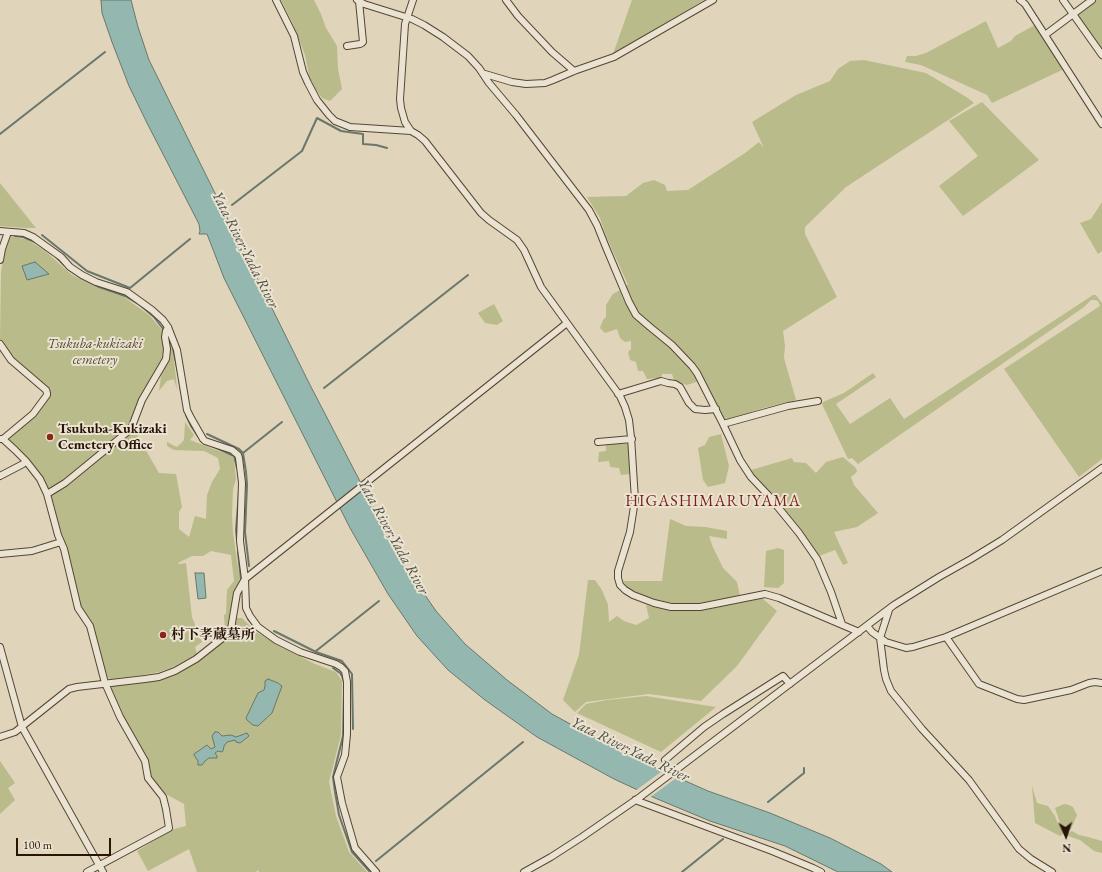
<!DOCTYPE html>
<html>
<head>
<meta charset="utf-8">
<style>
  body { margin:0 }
  #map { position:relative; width:1102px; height:872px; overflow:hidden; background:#e0d4ba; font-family:"EB Garamond",serif }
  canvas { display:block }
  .north { position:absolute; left:1046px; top:816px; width:40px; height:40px; -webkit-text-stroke:3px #ebe3d2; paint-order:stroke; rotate:177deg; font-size:11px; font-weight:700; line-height:16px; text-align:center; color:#291508 }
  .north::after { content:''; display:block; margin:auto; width:14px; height:18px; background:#291508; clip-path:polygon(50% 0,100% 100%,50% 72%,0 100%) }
  .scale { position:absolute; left:16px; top:838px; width:95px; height:18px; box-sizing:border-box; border:2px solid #291508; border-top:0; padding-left:5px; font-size:12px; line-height:14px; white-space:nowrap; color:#291508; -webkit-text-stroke:3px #ebe3d2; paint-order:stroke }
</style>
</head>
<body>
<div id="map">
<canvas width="1102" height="872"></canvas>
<div class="north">N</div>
<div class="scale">100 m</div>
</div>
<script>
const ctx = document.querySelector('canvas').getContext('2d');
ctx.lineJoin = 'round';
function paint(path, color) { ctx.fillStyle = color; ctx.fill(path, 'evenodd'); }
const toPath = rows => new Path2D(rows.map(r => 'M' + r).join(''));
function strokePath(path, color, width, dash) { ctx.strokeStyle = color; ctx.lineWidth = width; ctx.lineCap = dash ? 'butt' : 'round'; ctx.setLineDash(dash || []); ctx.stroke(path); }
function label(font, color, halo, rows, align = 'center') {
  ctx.font = font + ' "EB Garamond","Noto Serif JP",serif'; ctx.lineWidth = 4; ctx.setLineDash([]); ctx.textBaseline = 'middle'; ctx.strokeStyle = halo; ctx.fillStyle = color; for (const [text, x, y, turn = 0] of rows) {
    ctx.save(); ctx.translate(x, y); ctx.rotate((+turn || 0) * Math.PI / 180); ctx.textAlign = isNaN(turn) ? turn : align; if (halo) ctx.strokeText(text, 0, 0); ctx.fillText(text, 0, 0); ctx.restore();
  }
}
paint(toPath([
  [281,0,314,0,321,14,326,28,337,46,338,69,342,89,330,101,322,98,314,87,309,75,305,55,293,24],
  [632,0,704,0,613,54],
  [1097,0,1102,0,1102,48,1077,15],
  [986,21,998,48,1011,41,1015,36,1035,25,1062,68,1062,70,992,103,987,95,921,65,905,62,907,56,916,56,926,53],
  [864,60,926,73,968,98,974,103,846,187,805,227,805,234,837,297,783,331,785,346,784,358,796,400,760,409,724,422,695,365,678,347,664,335,650,325,638,314,623,285,628,285,606,236,600,218,587,197,626,196,643,183,654,180,665,185,667,191,688,190,745,153,759,142,764,148,752,122,796,95,830,81,838,69,850,61],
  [982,102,1039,160,963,216,939,186,978,156,949,121],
  [0,183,36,228,26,228,0,226],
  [1102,202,1102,251,1098,254,1080,223,1091,219],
  [10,236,28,240,44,250,72,275,96,287,124,297,149,315,163,331,165,356,139,401,130,426,136,433,159,473,176,474,182,507,179,512,179,529,189,537,195,516,206,519,207,495,212,482,220,469,218,458,204,451,174,450,167,446,167,442,177,447,184,440,185,422,194,435,190,440,232,456,234,460,236,479,233,489,232,515,233,533,240,581,234,591,229,625,225,630,224,615,226,614,227,590,234,581,231,555,211,551,203,556,192,556,178,563,179,564,186,563,192,617,202,642,195,647,197,654,171,668,159,672,143,675,111,679,106,677,93,626,81,607,67,548,61,534,51,497,40,473,7,440,7,438,36,415,50,393,12,356,4,347,0,339,1,273,5,246],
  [620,290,623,299,637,318,661,337,688,364,699,379,696,382,687,385,674,381,672,374,662,374,661,378,647,379,643,371,638,371,636,362,630,360,628,352,631,349,631,341,625,342,620,338,617,329,605,333,600,328,603,320,606,317,606,305,613,294],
  [1093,295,1096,295,1102,303,1102,459,1079,477,1004,369,1100,306,1098,301,1095,300,1091,300,1084,307,858,464,852,458,848,459,822,404,823,402,844,393,873,373,876,377,836,404,850,424,890,398,904,419],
  [494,304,503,321,497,325,485,323,478,313],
  [169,341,173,351,176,378,177,390,174,379,167,381,159,391,161,376,166,365],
  [721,434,729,466,725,483,708,487,703,480,698,448,705,445,709,437],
  [606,444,629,444,631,474,621,475,619,468,610,467,609,461,598,462,599,452,606,451],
  [843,457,856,468,857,472,851,477,854,485,878,513,857,527,834,532,848,563,843,565,835,550,819,556,804,534,773,496,754,477,751,470,792,458,794,462,806,463,816,473,826,462],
  [670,519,686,526,705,527,727,531,727,539,709,536,712,545,723,568,737,582,740,596,701,603,673,603,650,599,638,595,627,587,623,581,662,581],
  [778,548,784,550,784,583,778,588,764,587,766,551],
  [588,580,595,580,602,590,608,605,609,622,617,616,624,621,636,625,649,618,646,605,670,611,696,610,753,599,763,599,777,611,737,666,701,701,649,694,586,702,575,712,563,700,579,655],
  [236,618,242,618,255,631,277,645,315,664,336,672,342,681,341,735,329,782,336,816,349,852,367,872,259,872,258,870,256,872,197,872,189,849,148,871,137,851,174,829,186,826,184,804,164,793,150,775,147,760,122,715,109,686,150,681,172,676,186,669,226,640,232,640,233,638],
  [646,696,684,702,716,707,661,752,577,713,586,704,607,700],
  [0,761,15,783,8,788,15,800,0,814],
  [1032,786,1037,803,1048,806,1055,816,1058,824,1067,827,1060,823,1055,808,1064,804,1069,805,1073,807,1077,815,1071,829,1060,836,1035,823],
  [1072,831,1079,835,1088,837,1102,841,1102,853,1094,851,1080,840,1065,835]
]), '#b9bb8b');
const water = toPath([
  [101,0,131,0,138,27,149,60,309,383,378,516,409,572,436,611,465,644,507,680,552,714,603,742,647,764,708,791,770,813,830,838,881,864,892,872,838,872,785,846,710,821,655,798,614,779,537,737,485,700,448,670,417,636,388,594,350,528,224,278,207,234,199,234,200,231,199,224,147,123,129,86,112,42,102,13,101,0],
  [35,262,49,274,27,280,22,266,35,262],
  [195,573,204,573,206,598,198,599,195,573],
  [268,679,278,683,282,686,272,713,259,725,258,726,253,725,247,720,246,718,258,693,264,690,265,686,265,681,268,679],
  [215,732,218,732,222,736,231,735,236,737,247,733,249,736,240,743,236,742,235,740,227,742,224,746,223,751,222,752,218,751,215,753,217,756,217,758,209,758,205,761,202,765,198,765,198,761,194,755,194,754,207,745,211,749,215,747,212,736,215,732]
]);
paint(water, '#94b8af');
strokePath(water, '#69776c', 1);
paint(toPath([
  [665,769,679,776,649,798,635,791]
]), '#e0d4ba');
strokePath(toPath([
  [0,134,105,52],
  [232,205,302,151,317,118,341,131,363,134,363,144,376,145,387,148],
  [42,235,87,271,130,288,190,239],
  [15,236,23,237,35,242],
  [56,257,64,265],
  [69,270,81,278,99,287,125,296,140,305,154,317,164,330],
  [173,348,178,372],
  [179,378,181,391],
  [324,388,468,275],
  [186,415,191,426,202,442],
  [207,434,239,449,243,453,246,472,247,485,245,532,249,566],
  [212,446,234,456,237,468],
  [243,453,282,422],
  [237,540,236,530,239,492],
  [238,552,241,580],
  [248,619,255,627],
  [274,631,316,652,342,661,352,674,353,729],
  [316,651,379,601],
  [333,668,340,673,342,676,344,682,344,693,343,736,333,777,335,792,339,815,352,852,370,872],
  [768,802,804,773,804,768],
  [376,861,523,742],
  [682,872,723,839]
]), '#69776c', 2);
const minor = toPath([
  [276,0,294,36,303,72,308,83,317,100,329,115,335,121,350,127,411,131],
  [357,0,364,4,412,19,424,25,443,37,468,56,479,68,489,83,516,115,589,210,597,225,605,245,629,302,636,315,650,327,672,345,692,366,697,373,723,424,740,460,751,477,768,495,799,533,817,559,831,592,842,624],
  [413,0,405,24,400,99,401,108,405,122,411,131,418,135,425,141,481,213,489,220,517,240,524,250,541,287,620,396,625,407,629,420,631,437,635,500,630,532,618,571,618,578,620,585,625,590,633,595,654,603,671,607,700,607,765,594,779,598,859,632],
  [506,0,518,16,552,52,574,71],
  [1020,0,1025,4,1102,124],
  [1063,0,1102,55],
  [1045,35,1092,0],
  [347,46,360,44,362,43,363,42,359,1],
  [485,74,512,82,526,84,545,83,553,80,574,71,614,57,713,0],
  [0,231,24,233,33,237,61,257,70,267,82,275,96,282,127,292,152,310,163,320,168,327,177,350,187,410,191,418,203,439,205,441,232,450,238,455,239,458,242,483,240,541,245,579,246,608,250,616,258,627,276,640,300,652,336,664,341,667,345,671,347,682,347,734,345,755,337,777,342,803,355,848,376,872],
  [0,260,2,249,8,232],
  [0,344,11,360,46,390,47,393,47,395,33,414,3,439],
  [618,394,661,381,668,383,675,384,680,387,689,403,695,409,705,410,716,409],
  [723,424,788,406,818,401],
  [0,439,3,439,15,450,26,461,40,479,47,494,58,535,64,549,78,608,90,626,105,683,120,717,145,761,148,778,163,797,166,809,169,828,87,872],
  [598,442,632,439],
  [0,476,23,464,26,461],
  [47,494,65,483,131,429,142,400,166,359,167,349,165,337,166,331,168,327],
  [0,554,32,551,61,542],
  [889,610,880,638,884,670,886,679,891,691,922,729,969,780,1019,849,1031,859,1052,872],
  [867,626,872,632,886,642,906,648,913,647,946,637,1102,571],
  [946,637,979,684,1017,699,1024,700,1071,690,1089,683,1095,682,1102,683],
  [0,647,22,727,103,872],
  [0,737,15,732,69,689,77,687,145,679,159,677,175,671,196,659,229,633,231,629,237,593,245,579,567,323],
  [665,760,704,727,723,714,783,676,790,684],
  [635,800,772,851,813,868,821,872],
  [524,872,551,857,582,837,640,797,894,605,939,577,971,559,1002,540,1102,468]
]);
strokePath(minor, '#574534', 8);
strokePath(minor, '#ebe3d2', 6);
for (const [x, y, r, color] of [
  [50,437,4,"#8f2418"],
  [163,635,4,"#8f2418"]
]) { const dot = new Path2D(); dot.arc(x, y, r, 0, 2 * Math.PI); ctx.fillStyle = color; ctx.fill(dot); strokePath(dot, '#ebe3d2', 1.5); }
label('italic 14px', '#54472f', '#ebe3d2', [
  ["Tsukuba-kukizaki",95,344],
  ["cemetery",95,360]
]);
label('bold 14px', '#291508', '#ebe3d2', [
  ["Tsukuba-Kukizaki",58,429],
  ["Cemetery Office",58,445],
  ["村下孝蔵墓所",171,635]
], 'left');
label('italic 15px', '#4e4e42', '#ebe3d2', [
  ["Yata River;Yada River",245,250,63],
  ["Yata River;Yada River",393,537,61],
  ["Yata River;Yada River",630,750,26]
]);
ctx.letterSpacing = '1px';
label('16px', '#7a1f14', '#ebe3d2', [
  ["HIGASHIMARUYAMA",713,502]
]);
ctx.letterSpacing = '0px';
</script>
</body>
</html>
